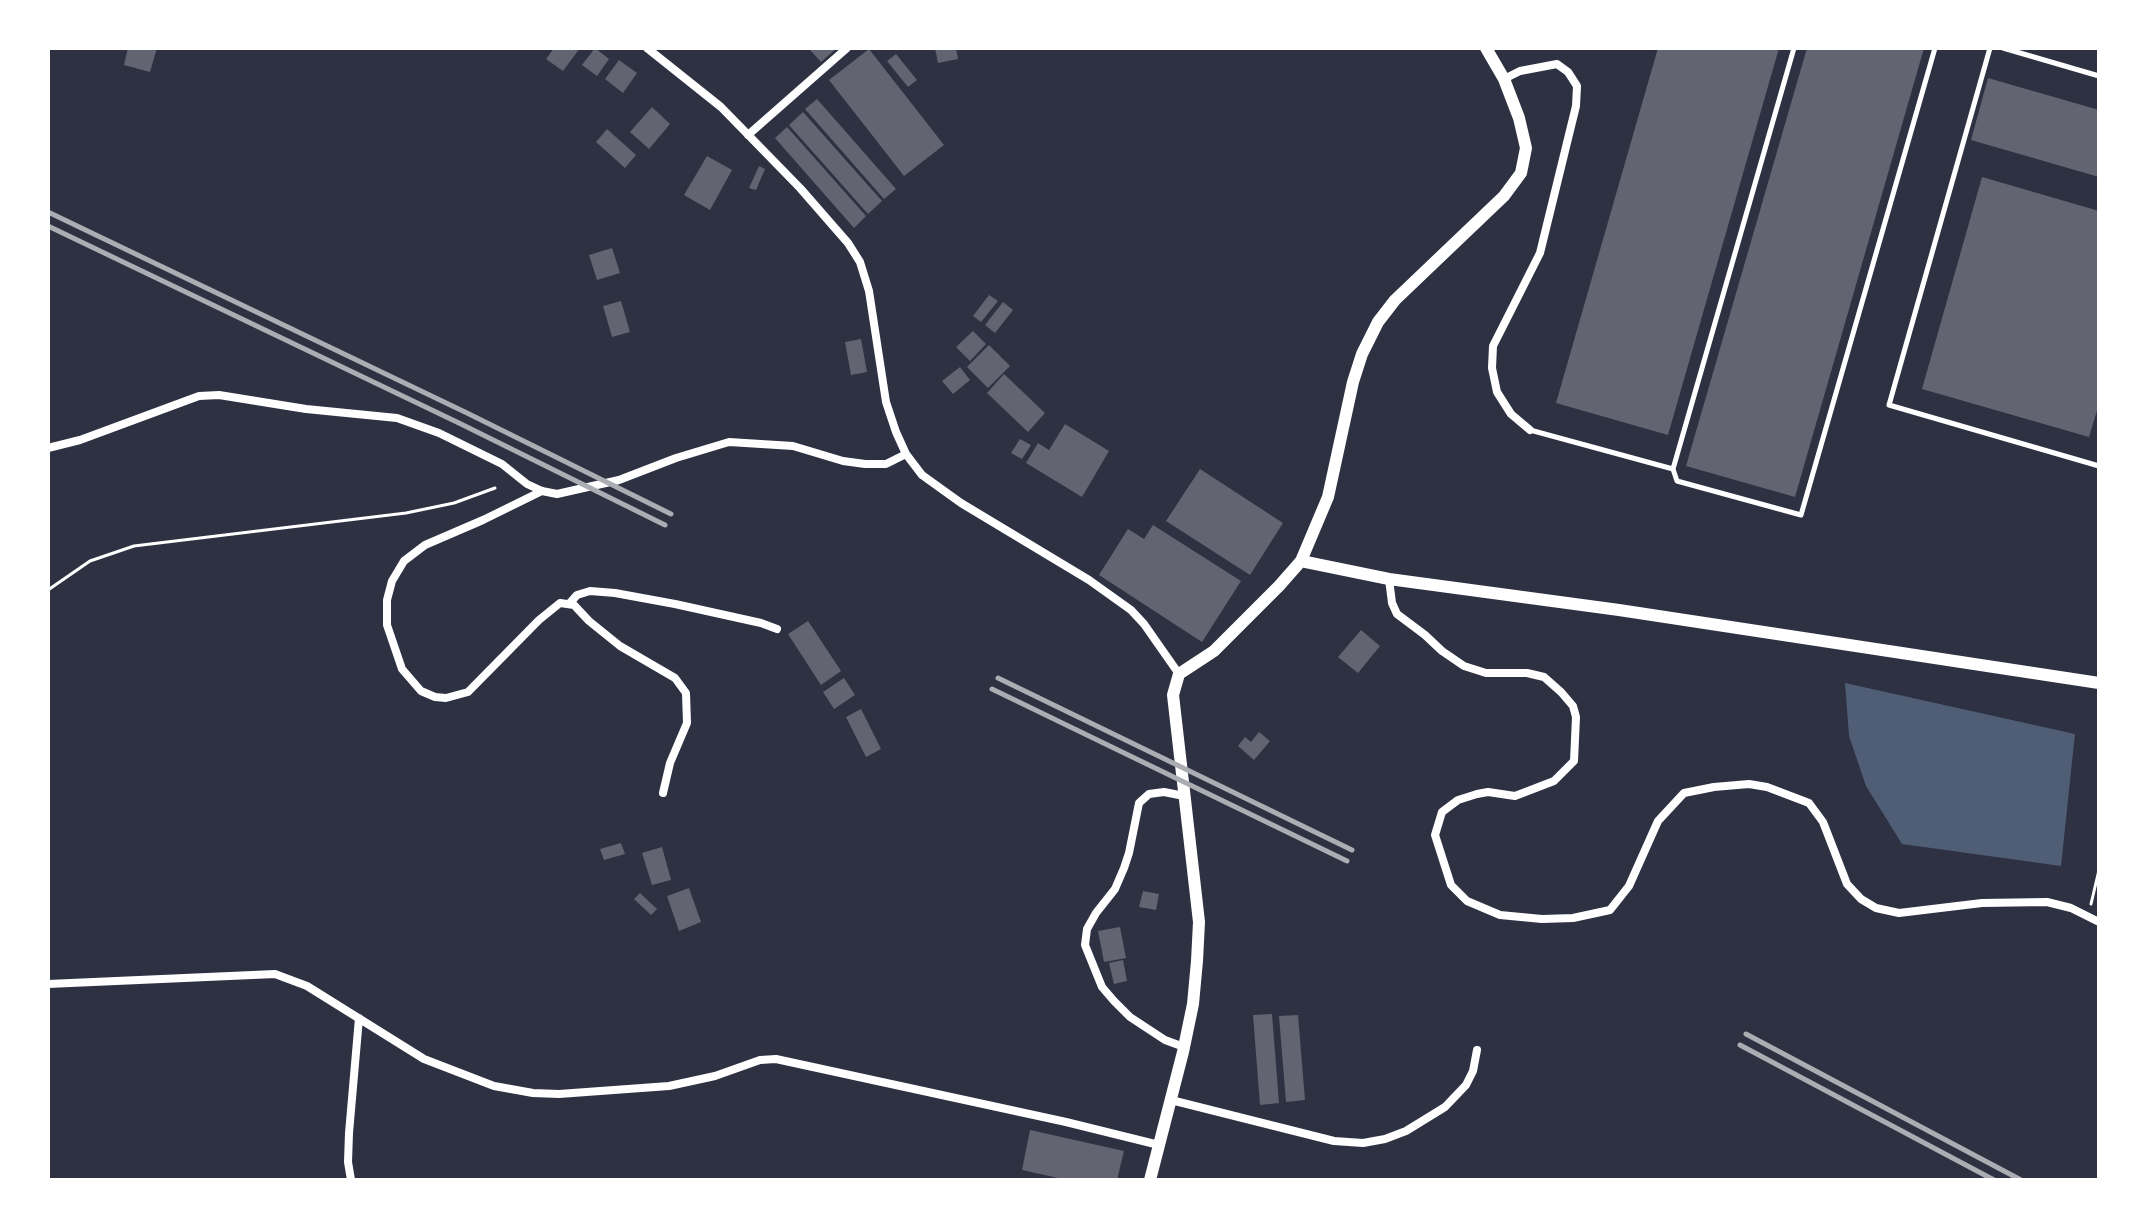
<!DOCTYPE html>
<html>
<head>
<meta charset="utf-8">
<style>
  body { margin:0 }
  #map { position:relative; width:2147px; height:1228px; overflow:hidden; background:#2d3142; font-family:Barlow,sans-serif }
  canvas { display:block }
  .frame { position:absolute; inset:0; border:50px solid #fff; pointer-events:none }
</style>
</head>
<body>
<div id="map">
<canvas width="2147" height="1228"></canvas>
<div class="frame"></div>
</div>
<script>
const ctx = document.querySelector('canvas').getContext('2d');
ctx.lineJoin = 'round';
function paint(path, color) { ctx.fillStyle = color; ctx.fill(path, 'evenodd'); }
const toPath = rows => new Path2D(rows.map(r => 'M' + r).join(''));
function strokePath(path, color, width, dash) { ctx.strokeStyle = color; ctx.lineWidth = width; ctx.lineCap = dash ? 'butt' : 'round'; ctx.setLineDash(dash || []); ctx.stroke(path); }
paint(toPath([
  [1845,683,2075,734,2061,866,1902,844,1866,786,1849,736]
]), '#4f5d75');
paint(toPath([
  [128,48,157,48,150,72,124,65],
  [554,48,580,48,563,71,546,59],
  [595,48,609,59,597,76,582,65],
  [812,48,837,48,821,62,810,50],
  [935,48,956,48,958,59,938,63],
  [1658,48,1779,48,1668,435,1556,403],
  [1807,48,1924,48,1795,497,1686,466],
  [869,49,944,145,904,176,829,80],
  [896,54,917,80,908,87,887,61],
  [619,60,637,73,623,93,605,79],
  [1988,78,2099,110,2099,177,1971,140],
  [817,99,896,189,884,199,805,109],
  [652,107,670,124,649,149,630,132],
  [803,112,882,201,868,214,789,125],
  [787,127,866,216,854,228,775,138],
  [607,129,636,155,625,168,596,142],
  [707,156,732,170,710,210,684,195],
  [759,166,765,169,756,190,749,188],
  [1982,177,2099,211,2099,404,2089,437,1922,389],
  [612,248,620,273,597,280,589,255],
  [989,295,998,301,981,322,973,316],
  [621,301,630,332,612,337,603,306],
  [1003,302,1013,310,995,333,985,325],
  [973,331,986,344,970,361,956,347],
  [861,339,867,372,851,375,845,342],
  [989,345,1010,366,988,388,967,367],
  [960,367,970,380,953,394,942,381],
  [1004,374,1045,413,1028,432,987,393],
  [1065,424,1109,451,1082,497,1026,463,1038,443,1049,450],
  [1020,439,1031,445,1022,459,1011,453],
  [1200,469,1283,523,1250,575,1166,521],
  [1153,525,1241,581,1202,642,1099,575,1128,529,1144,539],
  [808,621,841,671,821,685,788,634],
  [1361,630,1380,646,1358,673,1338,657],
  [844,678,855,695,834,709,823,692],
  [861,709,881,749,866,757,846,717],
  [1259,732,1270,741,1254,760,1238,746,1245,737,1251,742],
  [621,843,625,854,604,860,600,849],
  [662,847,671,880,652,885,642,853],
  [689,888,701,922,679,931,667,896],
  [1143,891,1159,894,1156,910,1139,907],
  [640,893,657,909,651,915,634,899],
  [1120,927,1126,958,1104,962,1098,931],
  [1123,960,1127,981,1114,984,1109,963],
  [1272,1014,1279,1103,1260,1105,1253,1015],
  [1298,1015,1305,1100,1286,1102,1279,1016],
  [1030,1130,1124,1151,1117,1180,1067,1180,1022,1170]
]), '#626471');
strokePath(toPath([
  [48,590,90,561,134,546,406,513,454,503,495,488],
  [2091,904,2099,870]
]), '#fff', 3);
strokePath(toPath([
  [1794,48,1673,469,1677,481,1801,515,1935,48],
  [1990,48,1889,405,2099,466],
  [2003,48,2099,76],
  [1530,430,1673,469]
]), '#fff', 5);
strokePath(toPath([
  [647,48,721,107,800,188,848,243,860,262,869,291,886,402,896,432,906,454,922,475,961,503,1089,580,1131,610,1144,624,1179,674],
  [1504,79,1520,71,1557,64,1568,72,1577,86,1576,106,1540,253,1493,346,1492,368,1497,392,1511,414,1530,430],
  [748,135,847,48],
  [48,448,80,440,199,396,219,395,306,409,397,418,439,433,502,464,527,484,542,491,557,494,619,480,676,458,729,442,793,446,843,461,865,464,886,464,906,454],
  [542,491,483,520,425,545,404,561,392,581,387,600,387,625,402,669,421,691,435,697,446,698,468,692,539,620,560,603,574,605,589,621,620,646,675,678,686,693,687,723,670,763,663,793],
  [1389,579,1392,603,1397,614,1425,635,1442,651,1464,666,1486,673,1527,673,1544,677,1561,692,1573,706,1576,717,1574,761,1554,781,1515,796,1488,792,1477,794,1458,800,1442,812,1435,835,1451,885,1467,901,1500,915,1542,919,1573,918,1610,910,1629,886,1658,821,1684,793,1714,787,1749,784,1767,787,1809,803,1823,822,1847,884,1861,899,1876,908,1899,913,1982,903,2047,902,2071,908,2099,922],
  [569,604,577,595,590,591,615,593,675,604,761,623,777,629],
  [1184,796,1164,792,1149,794,1139,803,1129,853,1124,868,1115,889,1096,913,1087,929,1085,945,1102,987,1114,1001,1130,1017,1165,1040,1184,1047],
  [48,984,275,974,307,986,424,1059,494,1086,533,1093,559,1094,669,1086,715,1076,760,1060,776,1059,1066,1122,1159,1145],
  [1171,1100,1334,1141,1363,1143,1385,1139,1406,1131,1445,1107,1466,1085,1473,1071,1477,1050],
  [351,1180,348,1162,349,1133,359,1018]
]), '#fff', 8);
strokePath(toPath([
  [1301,561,1389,579,1619,610,2099,683],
  [1150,1180,1183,1052,1193,1004,1197,961,1199,922,1173,695,1179,674,1214,651,1279,586,1301,561,1328,497,1353,382,1362,354,1378,322,1395,300,1504,196,1521,173,1526,148,1519,118,1504,79,1486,48]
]), '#fff', 12);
strokePath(toPath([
  [48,212,467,413,671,514],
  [48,226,461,424,665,525],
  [998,678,1352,850],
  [992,689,1347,861],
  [1746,1034,2021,1180],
  [1740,1045,1994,1180]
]), '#abadb3', 5);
</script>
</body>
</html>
